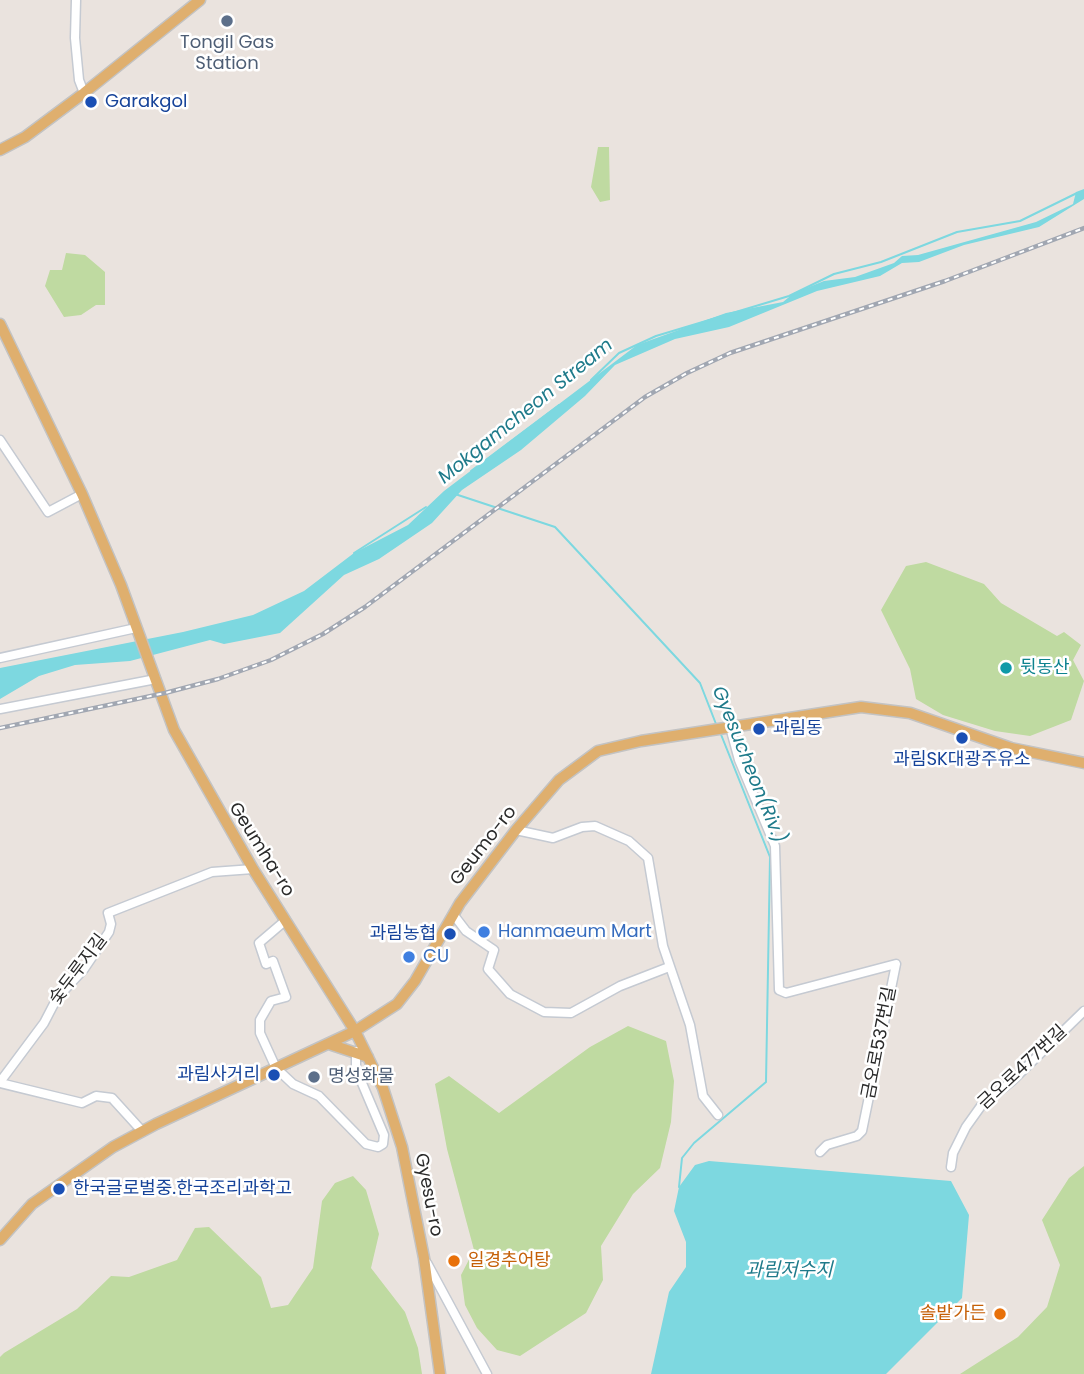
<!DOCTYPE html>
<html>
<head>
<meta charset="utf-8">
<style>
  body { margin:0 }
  canvas { display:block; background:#eae3de }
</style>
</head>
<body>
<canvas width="1084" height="1374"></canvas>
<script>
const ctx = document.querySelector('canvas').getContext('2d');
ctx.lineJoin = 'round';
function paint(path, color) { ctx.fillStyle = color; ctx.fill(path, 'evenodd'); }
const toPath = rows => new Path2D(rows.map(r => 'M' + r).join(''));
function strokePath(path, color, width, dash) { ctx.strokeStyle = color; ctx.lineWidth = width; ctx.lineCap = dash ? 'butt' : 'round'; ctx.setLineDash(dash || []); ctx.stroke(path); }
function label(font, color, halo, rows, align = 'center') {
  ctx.font = font + ' Poppins,"Noto Sans KR",sans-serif'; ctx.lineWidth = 5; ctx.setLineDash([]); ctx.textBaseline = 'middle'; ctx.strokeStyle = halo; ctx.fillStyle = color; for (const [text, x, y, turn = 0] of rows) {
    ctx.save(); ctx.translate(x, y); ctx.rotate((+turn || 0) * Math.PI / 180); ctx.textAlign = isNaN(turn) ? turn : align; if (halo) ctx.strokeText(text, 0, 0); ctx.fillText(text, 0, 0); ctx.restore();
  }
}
paint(toPath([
  [598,147,609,147,610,200,600,202,591,187],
  [66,253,85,255,105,272,105,305,96,305,81,315,64,317,45,286,50,270,62,270],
  [926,562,984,584,1001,603,1057,636,1064,632,1081,645,1073,660,1084,681,1071,720,1030,736,995,731,943,715,916,699,910,669,881,610,906,566],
  [628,1026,666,1041,674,1081,671,1122,660,1168,633,1194,601,1246,603,1280,586,1313,520,1356,497,1350,477,1328,465,1305,461,1275,474,1250,447,1149,435,1084,449,1076,499,1113,590,1047],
  [1084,1166,1084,1374,960,1374,1018,1337,1047,1307,1060,1265,1042,1220,1069,1178],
  [353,1176,366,1190,379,1234,371,1268,405,1312,418,1348,422,1374,0,1374,0,1357,4,1353,77,1309,111,1276,129,1277,177,1260,195,1228,209,1227,261,1277,271,1308,288,1305,313,1268,322,1201,335,1183]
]), '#bfdaa1');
paint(toPath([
  [1084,189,1084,199,1039,227,964,245,919,262,902,263,880,276,817,291,729,327,675,339,615,365,585,396,521,450,462,490,432,523,379,559,344,575,280,633,224,644,210,640,130,661,75,665,39,676,0,699,0,668,183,632,253,615,304,591,354,553,408,525,444,491,637,345,726,313,783,302,794,293,824,281,855,277,894,263,902,256,918,255,1036,222,1073,204,1076,192],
  [709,1161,951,1181,969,1215,962,1298,886,1374,651,1374,669,1292,686,1267,686,1242,674,1211,679,1187,695,1165]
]), '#7dd8e0');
strokePath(toPath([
  [591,380,619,353,656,336,789,296,834,274,881,262,957,232,1020,221,1077,193],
  [471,471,559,405],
  [455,494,555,527,700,683,716,724],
  [354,553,426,507],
  [679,1187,682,1158,694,1143,766,1082,770,857,720,732]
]), '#7dd8e0', 2);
const minor = toPath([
  [76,0,75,38,79,80,84,93],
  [0,440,48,512,82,494],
  [0,658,136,628],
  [0,709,156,679],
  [730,727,739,760,775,846,779,990,786,993,896,964,862,1131,857,1136,827,1145,820,1152],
  [516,830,553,838,582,827,595,826,629,841,648,858,663,946,690,1025,703,1096,718,1115],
  [453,914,466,931,494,950,488,969,510,994,544,1012,571,1013,620,986,669,967],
  [286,920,259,943,266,964,273,961,286,997,271,1001,260,1020,260,1033,276,1068,293,1084,319,1096,366,1144,378,1147,383,1144,384,1135,356,1069,356,1051],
  [0,1082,44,1023,57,998,84,969,109,932,111,924,108,913,212,872,253,869],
  [0,1083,82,1103,96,1096,112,1098,142,1131],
  [951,1167,953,1153,966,1127,981,1106,1012,1081,1084,1011],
  [427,1263,487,1374]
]);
const major = toPath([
  [0,150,25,137,84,93,200,0],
  [0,324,82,494,121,585,174,730,253,869,355,1031,383,1088,402,1147,424,1258,440,1374],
  [329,1044,368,1057],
  [0,1240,32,1204,113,1147,156,1124,355,1031,397,1004,415,981,460,903,516,830,559,780,598,751,641,741,861,707,910,713,1011,748,1084,763]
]);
strokePath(minor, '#c5cad2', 11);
strokePath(major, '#c3c3c3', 13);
strokePath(minor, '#fff', 8);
strokePath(major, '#dfaf6e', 10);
const rail = toPath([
  [0,728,165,693,218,679,271,660,323,634,365,607,645,397,687,373,730,353,945,281,1084,228]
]);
strokePath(rail, '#a1a7b2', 4.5);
strokePath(rail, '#fff', 2, [5]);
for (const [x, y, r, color] of [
  [227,21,7,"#5c6f8a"],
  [91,102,7,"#1a4fb4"],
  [1006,668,7,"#0f9aa8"],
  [759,729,7,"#1a4fb4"],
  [962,738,7,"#1a4fb4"],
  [484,932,7,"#3f7fe0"],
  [450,934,7,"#1a4fb4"],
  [409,957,7,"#3f7fe0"],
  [274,1075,7,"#1a4fb4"],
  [314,1077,7,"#5c6f8a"],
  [59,1189,7,"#1a4fb4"],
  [454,1261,7,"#e8710a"],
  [1000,1314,7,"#e8710a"]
]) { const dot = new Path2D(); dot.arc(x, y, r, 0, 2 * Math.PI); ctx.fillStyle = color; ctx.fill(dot); strokePath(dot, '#fff', 2.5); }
label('18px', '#4e5e75', '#fff', [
  ["Tongil Gas",227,43],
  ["Station",227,64],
  ["명성화물",328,1077,"left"]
]);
label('18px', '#164399', '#fff', [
  ["Garakgol",105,102],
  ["과림동",773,729],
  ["과림SK대광주유소",962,760,"center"],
  ["과림농협",436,934,"right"],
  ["과림사거리",260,1075,"right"],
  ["한국글로벌중.한국조리과학고",73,1189]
], 'left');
label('18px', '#0d838f', '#fff', [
  ["뒷동산",1020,668]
], 'left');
label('18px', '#2a2a2a', '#fff', [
  ["Geumo-ro",484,846,-52],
  ["Geumha-ro",261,850,58],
  ["숯두루지길",79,970,-53],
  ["금오로537번길",880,1043,-79],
  ["금오로477번길",1023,1068,-43],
  ["Gyesu-ro",428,1195,79]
]);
label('18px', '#366cbe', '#fff', [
  ["Hanmaeum Mart",498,932],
  ["CU",423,957]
], 'left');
label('18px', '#c56008', '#fff', [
  ["일경추어탕",468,1261],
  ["솔밭가든",986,1314,"right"]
], 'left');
label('italic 19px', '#1e7a8a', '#fff', [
  ["Mokgamcheon Stream",526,412,-39],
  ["Gyesucheon(Riv.)",748,765,68],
  ["과림저수지",789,1271]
]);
</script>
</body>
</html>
